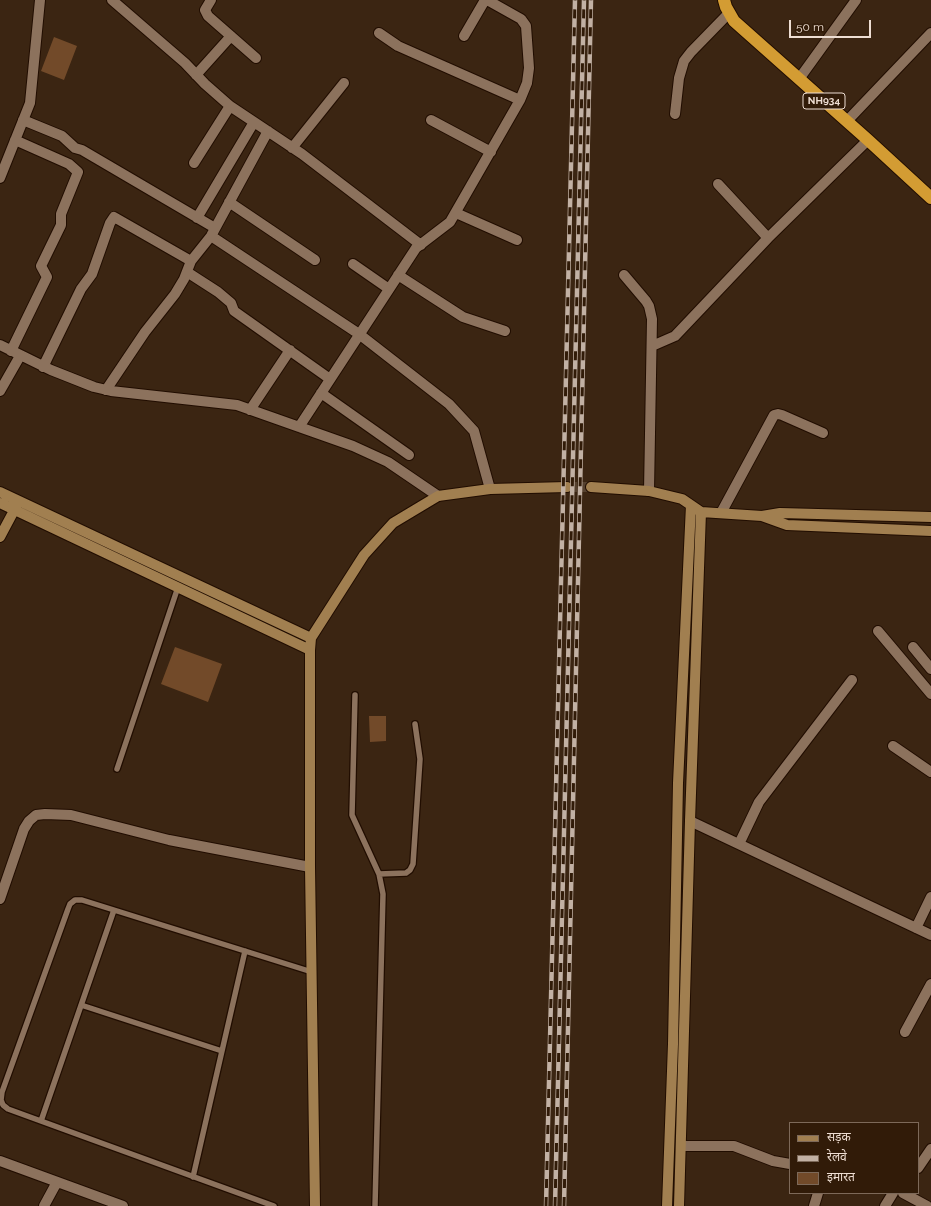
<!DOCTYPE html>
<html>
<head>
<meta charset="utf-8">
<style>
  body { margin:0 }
  #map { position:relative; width:931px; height:1206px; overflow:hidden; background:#3b2512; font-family:Raleway,"Noto Sans Devanagari",sans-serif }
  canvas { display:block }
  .legend { position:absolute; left:789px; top:1122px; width:130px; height:72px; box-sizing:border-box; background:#311b08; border:1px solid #7d6959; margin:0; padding:5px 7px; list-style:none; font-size:12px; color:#eeded3 }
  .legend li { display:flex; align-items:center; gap:8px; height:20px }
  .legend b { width:20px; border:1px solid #7d6959 }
  .scale { position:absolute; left:789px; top:20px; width:82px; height:18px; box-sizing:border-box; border:2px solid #eeded3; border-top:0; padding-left:5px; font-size:12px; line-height:14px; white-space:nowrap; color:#eeded3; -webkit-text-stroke:3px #311b08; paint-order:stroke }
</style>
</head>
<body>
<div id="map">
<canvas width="931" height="1206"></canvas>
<ul class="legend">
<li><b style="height:5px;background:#a17f50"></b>सड़क</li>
<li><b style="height:5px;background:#c2b1a4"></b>रेलवे</li>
<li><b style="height:11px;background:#724a29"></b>इमारत</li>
</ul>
<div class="scale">50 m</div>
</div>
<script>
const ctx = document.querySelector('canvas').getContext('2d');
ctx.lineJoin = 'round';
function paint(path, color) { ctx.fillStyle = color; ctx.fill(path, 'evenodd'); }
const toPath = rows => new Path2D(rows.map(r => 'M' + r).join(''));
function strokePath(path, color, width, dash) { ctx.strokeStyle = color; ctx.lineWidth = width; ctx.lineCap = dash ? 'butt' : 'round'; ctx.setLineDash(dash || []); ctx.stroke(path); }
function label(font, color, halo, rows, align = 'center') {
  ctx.font = font + ' Raleway,sans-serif'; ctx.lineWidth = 3; ctx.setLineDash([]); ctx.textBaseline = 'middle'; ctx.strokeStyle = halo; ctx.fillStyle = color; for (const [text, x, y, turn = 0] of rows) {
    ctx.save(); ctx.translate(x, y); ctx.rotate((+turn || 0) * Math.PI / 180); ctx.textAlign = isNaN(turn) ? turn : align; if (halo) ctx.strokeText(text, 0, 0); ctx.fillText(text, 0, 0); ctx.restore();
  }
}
paint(toPath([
  [54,37,77,46,64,80,41,71],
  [175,647,222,664,208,702,161,684],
  [369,716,386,716,386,741,370,742]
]), '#724a29');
strokePath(toPath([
  [567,487,591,487]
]), '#56412f', 10, [10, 5]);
const lane = toPath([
  [355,695,352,815,379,874,383,894,375,1206],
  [117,769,178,587],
  [379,874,406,873,410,870,413,864,420,759,415,724],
  [81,1005,222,1051],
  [41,1121,114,910],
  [193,1177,245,951],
  [274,1206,8,1109,3,1105,1,1100,2,1092,68,909,70,904,75,900,82,900,312,972]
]);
const street = toPath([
  [112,0,185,63,205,84,230,106,302,154,421,245],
  [211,0,205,10,208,16,256,58],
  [379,33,398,46,520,100],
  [464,36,485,0],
  [196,75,231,36],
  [799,79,856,0],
  [675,114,679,78,684,61,691,52,729,13],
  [23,120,62,136,75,148,82,150,215,228],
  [431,120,491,152],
  [847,121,931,33],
  [292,148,344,83],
  [194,163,230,106],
  [0,178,30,103,40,0],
  [718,184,768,238],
  [229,202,315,260],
  [456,213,517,240],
  [197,218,254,122],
  [211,236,359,334,449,404,474,431,490,489],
  [353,264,389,289],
  [187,272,218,292,231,303,234,311,330,379],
  [398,275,463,317,505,331],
  [624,275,646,301,649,306,652,319,649,491],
  [0,345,51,370,94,387,111,391,237,405,353,446,388,462,438,496],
  [652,346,675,336,768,238,868,140],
  [11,351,47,277,41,266,61,225,61,214,78,172,69,164,15,140],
  [43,367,81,289,92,274,110,223,114,217,191,261],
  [106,390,145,332,175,294,184,279,191,261,211,236,268,131],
  [0,391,20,356],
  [321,393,409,455],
  [250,410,290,350],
  [299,427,416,248,450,222,520,100,527,83,529,68,526,26,521,19,487,0],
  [721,513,774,415,778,414,782,415,823,433],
  [878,631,931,694],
  [913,647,931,669],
  [893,746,931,772],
  [690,821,931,935],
  [739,844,759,802,852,680],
  [0,899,24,829,29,821,36,815,45,814,71,815,169,840,310,867],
  [916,928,931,897],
  [905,1032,931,984],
  [681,1146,734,1146,773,1161,790,1164],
  [0,1161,123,1206],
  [918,1168,931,1149],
  [903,1193,927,1206],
  [44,1206,57,1182],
  [814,1206,818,1193],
  [885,1206,893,1193]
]);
const secondary = toPath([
  [591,487,649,491,682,499,701,512,762,516,780,513,931,517],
  [0,492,311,638],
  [0,503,310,650],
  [762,516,787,525,931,531],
  [0,537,17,505],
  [315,1206,310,867,310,650,311,638,364,555,393,523,438,496,490,489,567,487],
  [667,1206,673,1044,678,783,691,505],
  [679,1206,690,821,701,512]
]);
const highway = toPath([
  [724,0,726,7,734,21,868,140,931,198]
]);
strokePath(lane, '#210d00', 8);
strokePath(street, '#210d00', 12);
strokePath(secondary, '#210d00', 12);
strokePath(highway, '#210d00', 14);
strokePath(lane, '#8c725d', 5.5);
strokePath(street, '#8c725d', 10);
strokePath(secondary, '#a17f50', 10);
strokePath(highway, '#d39c33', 12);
const rail = toPath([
  [546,1206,575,0],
  [555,1206,584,0],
  [564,1206,591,0]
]);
strokePath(rail, '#c2b1a4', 4.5);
strokePath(rail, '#311b08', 3, [9]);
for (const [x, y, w] of [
  [824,101,42]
]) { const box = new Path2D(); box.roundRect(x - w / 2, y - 8, w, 16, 3); ctx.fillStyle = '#311b08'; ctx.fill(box); strokePath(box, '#eeded3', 1); }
label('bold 10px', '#eeded3', null, [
  ["NH934",824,101]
]);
</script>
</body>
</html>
